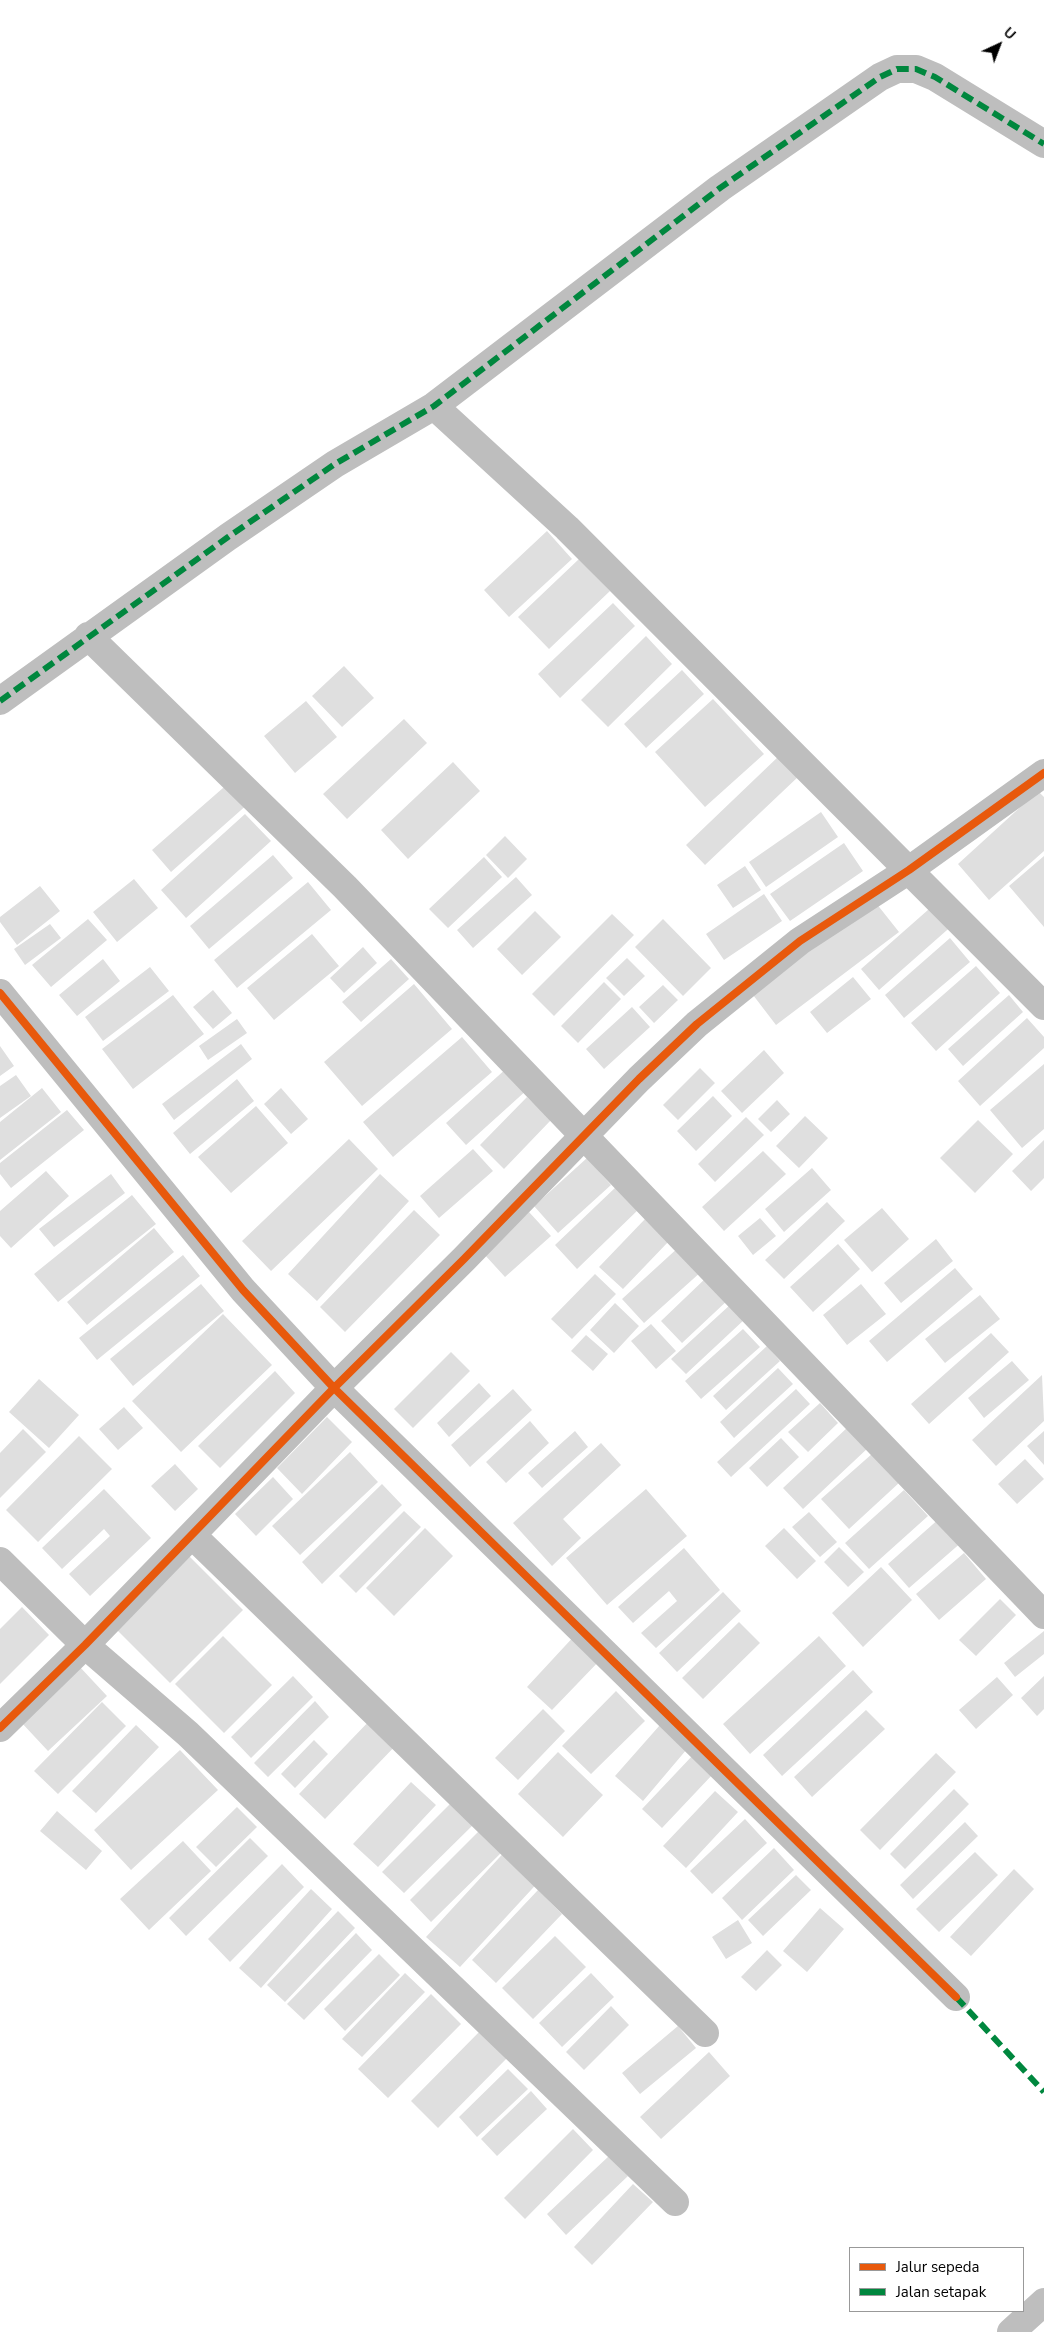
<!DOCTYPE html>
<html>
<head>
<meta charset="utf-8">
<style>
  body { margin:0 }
  #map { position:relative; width:1044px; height:2332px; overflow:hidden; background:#fff; font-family:"Nunito Sans",sans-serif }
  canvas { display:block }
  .legend { position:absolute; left:849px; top:2247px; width:175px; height:65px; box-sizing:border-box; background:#fff; border:1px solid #999; margin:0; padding:6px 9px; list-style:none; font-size:15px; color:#000 }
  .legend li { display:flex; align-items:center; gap:10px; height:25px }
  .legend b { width:25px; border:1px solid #999 }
  .north { position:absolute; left:974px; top:20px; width:50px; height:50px; -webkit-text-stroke:4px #fff; paint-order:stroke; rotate:43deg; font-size:14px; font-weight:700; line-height:20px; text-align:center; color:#000 }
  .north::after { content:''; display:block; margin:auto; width:18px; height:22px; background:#000; clip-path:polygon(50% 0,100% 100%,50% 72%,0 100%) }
</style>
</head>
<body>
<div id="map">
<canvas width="1044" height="2332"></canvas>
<ul class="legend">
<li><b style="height:6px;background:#e8590c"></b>Jalur sepeda</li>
<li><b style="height:6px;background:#00873e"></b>Jalan setapak</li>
</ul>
<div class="north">U</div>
</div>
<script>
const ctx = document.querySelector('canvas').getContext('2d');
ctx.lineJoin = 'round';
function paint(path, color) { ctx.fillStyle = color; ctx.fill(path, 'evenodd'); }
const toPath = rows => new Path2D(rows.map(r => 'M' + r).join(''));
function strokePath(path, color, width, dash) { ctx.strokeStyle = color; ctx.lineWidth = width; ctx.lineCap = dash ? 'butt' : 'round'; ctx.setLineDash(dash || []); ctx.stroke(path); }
paint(toPath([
  [547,531,572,559,509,617,484,590],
  [579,559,610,591,549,649,518,617],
  [613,603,635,626,560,698,538,674],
  [646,636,672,664,608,727,581,700],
  [344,666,374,698,342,727,312,696],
  [682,670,704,694,646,748,624,724],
  [713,699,764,754,705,807,655,752],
  [306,701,337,737,295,773,264,736],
  [404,719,427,743,347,819,323,794],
  [780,755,799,776,705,865,686,845],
  [453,762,480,791,408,859,381,830],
  [231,781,249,803,171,872,152,850],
  [1038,791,1044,797,1044,851,989,900,958,864],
  [821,812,838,837,766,887,749,862],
  [245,814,271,841,186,918,161,890],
  [505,836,527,859,508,878,486,855],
  [844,843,863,871,790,921,770,894],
  [273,855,293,878,209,949,190,926],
  [1044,856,1044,927,1009,886],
  [484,857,502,877,448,928,429,909],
  [745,866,761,890,733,908,717,885],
  [516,877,532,895,473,948,457,930],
  [134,879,158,908,117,942,93,912],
  [308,882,331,910,237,988,214,960],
  [40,886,60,911,17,945,0,922,0,917],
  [764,894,782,921,724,960,706,934],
  [872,898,899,932,776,1025,750,991],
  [937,902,955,923,879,990,861,969],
  [535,911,561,937,522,975,497,949],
  [612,914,634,935,554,1016,532,994],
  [88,919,107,940,51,987,32,965],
  [663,919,711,968,683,996,635,947],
  [50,924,61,938,25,965,14,949],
  [312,934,339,966,274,1020,247,988],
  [950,938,970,962,904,1018,885,995],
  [363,947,377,963,344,993,330,978],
  [627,958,645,976,624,996,606,978],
  [103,959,120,981,77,1016,59,995],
  [391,959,409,979,361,1022,342,1002],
  [976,966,1000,993,936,1051,911,1023],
  [150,967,169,991,103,1041,85,1017],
  [853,977,871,999,827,1033,810,1012],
  [604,982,621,999,578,1043,561,1026],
  [414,984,452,1029,362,1106,324,1062],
  [663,985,678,1000,654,1023,639,1007],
  [213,990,232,1013,213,1029,193,1007],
  [173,995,204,1034,133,1089,102,1049],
  [1009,995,1023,1012,963,1066,948,1049],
  [632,1007,650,1027,604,1069,586,1049],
  [1027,1018,1044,1037,1044,1048,980,1106,958,1081],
  [237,1019,247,1033,208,1060,199,1046],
  [462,1037,492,1072,393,1157,363,1122],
  [241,1044,252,1059,174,1120,162,1104],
  [0,1046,14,1066,0,1076],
  [764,1050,784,1073,742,1113,721,1091],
  [1044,1064,1044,1129,1022,1148,990,1110],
  [508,1067,528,1089,466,1145,446,1123],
  [700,1068,715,1083,678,1120,663,1105],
  [16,1075,31,1096,0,1118,0,1086],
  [237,1079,254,1101,190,1154,173,1133],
  [42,1088,61,1112,0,1160,0,1122],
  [281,1088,308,1119,291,1134,264,1104],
  [713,1096,732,1116,696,1151,677,1131],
  [527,1097,551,1120,504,1169,480,1145],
  [777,1100,790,1114,771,1132,758,1119],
  [256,1106,288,1143,231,1193,198,1157],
  [67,1110,84,1130,11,1188,0,1174,0,1163],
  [805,1116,828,1138,799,1168,776,1146],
  [746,1117,764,1135,715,1182,698,1164],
  [978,1120,1013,1154,975,1193,940,1158],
  [349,1139,378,1169,271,1271,242,1241],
  [1044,1140,1044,1178,1031,1191,1012,1171],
  [473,1149,493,1171,439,1218,420,1196],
  [763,1151,786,1174,724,1231,702,1207],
  [587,1158,611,1185,558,1233,534,1206],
  [812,1168,831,1190,784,1232,765,1209],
  [46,1171,69,1196,11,1248,0,1236,0,1211],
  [111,1174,125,1193,54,1247,39,1229],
  [380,1174,409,1201,317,1301,288,1274],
  [617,1186,639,1209,577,1269,555,1245],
  [132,1195,156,1224,58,1302,34,1274],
  [827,1202,845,1221,784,1279,765,1260],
  [882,1208,909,1239,872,1272,844,1240],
  [414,1210,440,1235,345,1332,320,1307],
  [529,1212,551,1236,505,1277,484,1254],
  [760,1218,776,1236,753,1255,738,1236],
  [645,1219,669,1241,623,1289,599,1267],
  [154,1228,174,1252,87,1325,67,1302],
  [936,1239,953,1261,901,1303,884,1283],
  [838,1244,860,1269,813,1312,790,1287],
  [680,1246,702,1271,644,1323,622,1299],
  [183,1255,200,1276,97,1360,79,1338],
  [955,1268,973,1289,887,1362,869,1341],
  [595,1274,616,1294,572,1339,551,1319],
  [708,1276,729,1299,682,1343,661,1321],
  [201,1284,224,1311,133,1386,110,1359],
  [861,1284,886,1314,847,1345,823,1315],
  [980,1295,1000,1319,945,1363,925,1339],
  [615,1303,639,1326,614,1353,590,1330],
  [731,1304,745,1319,686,1374,671,1359],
  [223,1314,272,1365,181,1452,132,1401],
  [651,1324,676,1351,656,1369,631,1341],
  [743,1329,760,1347,701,1399,685,1381],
  [991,1333,1009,1352,929,1424,911,1404],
  [586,1335,608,1354,593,1371,571,1351],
  [767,1346,780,1361,726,1410,713,1396],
  [451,1352,470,1371,413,1428,394,1409],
  [1012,1361,1029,1380,984,1418,968,1398],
  [778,1368,793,1384,734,1438,720,1422],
  [275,1371,295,1393,220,1468,198,1446],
  [1042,1375,1044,1421,996,1466,972,1440],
  [39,1379,79,1415,49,1448,9,1412],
  [479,1383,491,1396,449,1437,437,1423],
  [513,1389,532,1410,470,1467,451,1445],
  [796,1389,810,1404,731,1477,717,1462],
  [820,1403,838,1423,808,1452,788,1432],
  [124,1407,143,1428,118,1450,99,1429],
  [327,1417,352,1442,302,1494,277,1468],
  [530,1421,549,1443,506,1483,486,1462],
  [849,1426,869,1447,803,1509,783,1488],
  [23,1429,46,1452,0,1498,0,1453],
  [575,1431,588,1447,542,1488,528,1473],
  [1044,1431,1044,1465,1027,1446],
  [79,1436,112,1469,38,1542,6,1510],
  [781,1438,799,1457,767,1487,749,1468],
  [601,1443,621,1465,563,1519,581,1538,552,1566,513,1523],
  [350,1452,378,1482,300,1555,272,1526],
  [873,1453,900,1482,849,1529,821,1499],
  [1025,1459,1044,1479,1017,1504,998,1484],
  [175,1464,198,1489,175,1511,151,1486],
  [273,1477,293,1499,256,1536,235,1514],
  [382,1484,402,1505,322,1584,302,1562],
  [104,1489,151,1538,90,1596,69,1574,110,1536,104,1529,62,1569,42,1548],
  [646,1489,687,1536,607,1605,566,1558],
  [904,1490,928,1516,869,1569,845,1543],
  [404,1511,421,1527,356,1593,339,1576],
  [809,1512,837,1542,820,1557,792,1527],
  [941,1517,963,1541,909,1588,888,1564],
  [425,1528,453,1556,394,1616,366,1588],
  [784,1528,816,1561,797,1579,765,1546],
  [839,1547,864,1572,848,1587,824,1562],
  [684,1548,720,1590,656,1648,641,1633,677,1601,669,1591,633,1623,618,1607],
  [185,1552,243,1610,170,1683,112,1625],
  [964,1553,986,1579,939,1620,916,1594],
  [881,1567,912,1600,863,1647,832,1613],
  [723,1592,741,1611,677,1672,659,1653],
  [1000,1599,1016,1615,976,1656,959,1640],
  [22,1607,49,1635,0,1684,0,1629],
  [739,1622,760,1643,703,1699,682,1678],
  [1044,1631,1044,1654,1015,1677,1004,1663],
  [577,1633,602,1658,552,1710,527,1687],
  [223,1636,272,1685,224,1733,175,1684],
  [819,1636,846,1666,750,1754,723,1724],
  [79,1666,107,1696,48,1751,20,1721],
  [853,1670,873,1692,782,1776,763,1755],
  [293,1676,313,1697,251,1758,231,1737],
  [1044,1676,1044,1709,1037,1716,1021,1698],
  [997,1677,1013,1695,976,1729,959,1710],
  [616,1691,645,1721,591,1774,562,1746],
  [315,1701,329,1717,268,1777,254,1763],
  [102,1702,126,1726,58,1794,34,1771],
  [543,1709,565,1731,518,1780,495,1758],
  [866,1710,885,1729,812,1797,794,1777],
  [373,1717,399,1742,325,1819,299,1794],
  [136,1725,159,1747,96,1813,72,1791],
  [660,1725,687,1749,643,1801,615,1776],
  [314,1740,328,1754,295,1788,281,1774],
  [180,1750,218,1790,131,1870,94,1830],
  [558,1752,603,1795,563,1837,518,1794],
  [936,1753,956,1772,880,1850,860,1830],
  [693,1755,713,1774,662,1828,642,1809],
  [411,1782,436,1805,378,1867,353,1844],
  [954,1789,969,1804,905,1869,890,1854],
  [715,1791,738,1812,686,1868,663,1846],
  [452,1802,474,1824,404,1893,382,1872],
  [237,1807,257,1827,216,1867,196,1847],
  [57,1811,102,1851,86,1870,40,1831],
  [745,1819,767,1843,712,1894,690,1871],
  [965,1822,978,1836,913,1899,900,1885],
  [481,1829,503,1851,431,1922,410,1900],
  [250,1838,268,1856,186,1936,169,1918],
  [183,1841,211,1871,149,1930,120,1899],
  [510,1846,543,1877,460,1967,426,1937],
  [774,1848,794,1870,742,1920,722,1898],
  [975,1852,998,1875,939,1932,916,1909],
  [282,1864,304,1887,230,1962,208,1939],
  [1014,1869,1034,1889,971,1956,950,1937],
  [796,1875,811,1890,763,1936,748,1920],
  [311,1889,332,1909,261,1988,239,1968],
  [538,1890,562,1914,496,1983,472,1960],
  [820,1908,844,1929,807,1972,783,1951],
  [338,1911,355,1928,285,2002,267,1985],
  [738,1920,752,1943,726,1959,712,1937],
  [356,1933,372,1950,304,2020,287,2004],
  [555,1936,586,1967,533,2019,502,1988],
  [767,1950,782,1965,756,1991,741,1977],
  [379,1954,400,1975,345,2031,324,2009],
  [405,1973,425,1992,362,2057,342,2039],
  [591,1973,614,1997,562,2047,539,2023],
  [431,1994,461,2024,388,2098,358,2069],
  [611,2006,629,2025,584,2070,566,2052],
  [678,2026,696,2048,640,2094,622,2073],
  [482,2029,509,2056,438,2128,411,2101],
  [709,2052,730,2076,661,2139,640,2117],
  [508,2069,528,2089,477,2137,459,2117],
  [531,2091,547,2109,497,2156,481,2139],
  [573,2129,593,2150,525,2219,504,2198],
  [609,2156,628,2176,566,2235,547,2214],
  [633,2184,653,2202,592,2265,574,2247]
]), '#dfdfdf');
strokePath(toPath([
  [434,406,567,528,1044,1006],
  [88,636,345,887,1044,1615],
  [0,701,228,537,335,464,434,406,720,188,880,77,897,69,916,69,935,77,1044,144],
  [0,993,243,1290,334,1388,956,1997],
  [192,1535,705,2033],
  [0,1561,85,1645,188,1734,675,2202],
  [0,1728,85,1645,334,1388,464,1259,639,1079,697,1024,800,941,909,870,1044,773],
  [1011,2332,1044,2302]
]), '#bebebe', 28);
strokePath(toPath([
  [0,701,228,537,335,464,434,406,720,188,880,77,897,69,916,69,935,77,1044,144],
  [956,1997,1044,2092]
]), '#00873e', 6, [12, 6]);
strokePath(toPath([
  [0,993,243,1290,334,1388,956,1997],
  [0,1728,85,1645,334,1388,464,1259,639,1079,697,1024,800,941,909,870,1044,773]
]), '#e8590c', 8);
</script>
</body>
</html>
